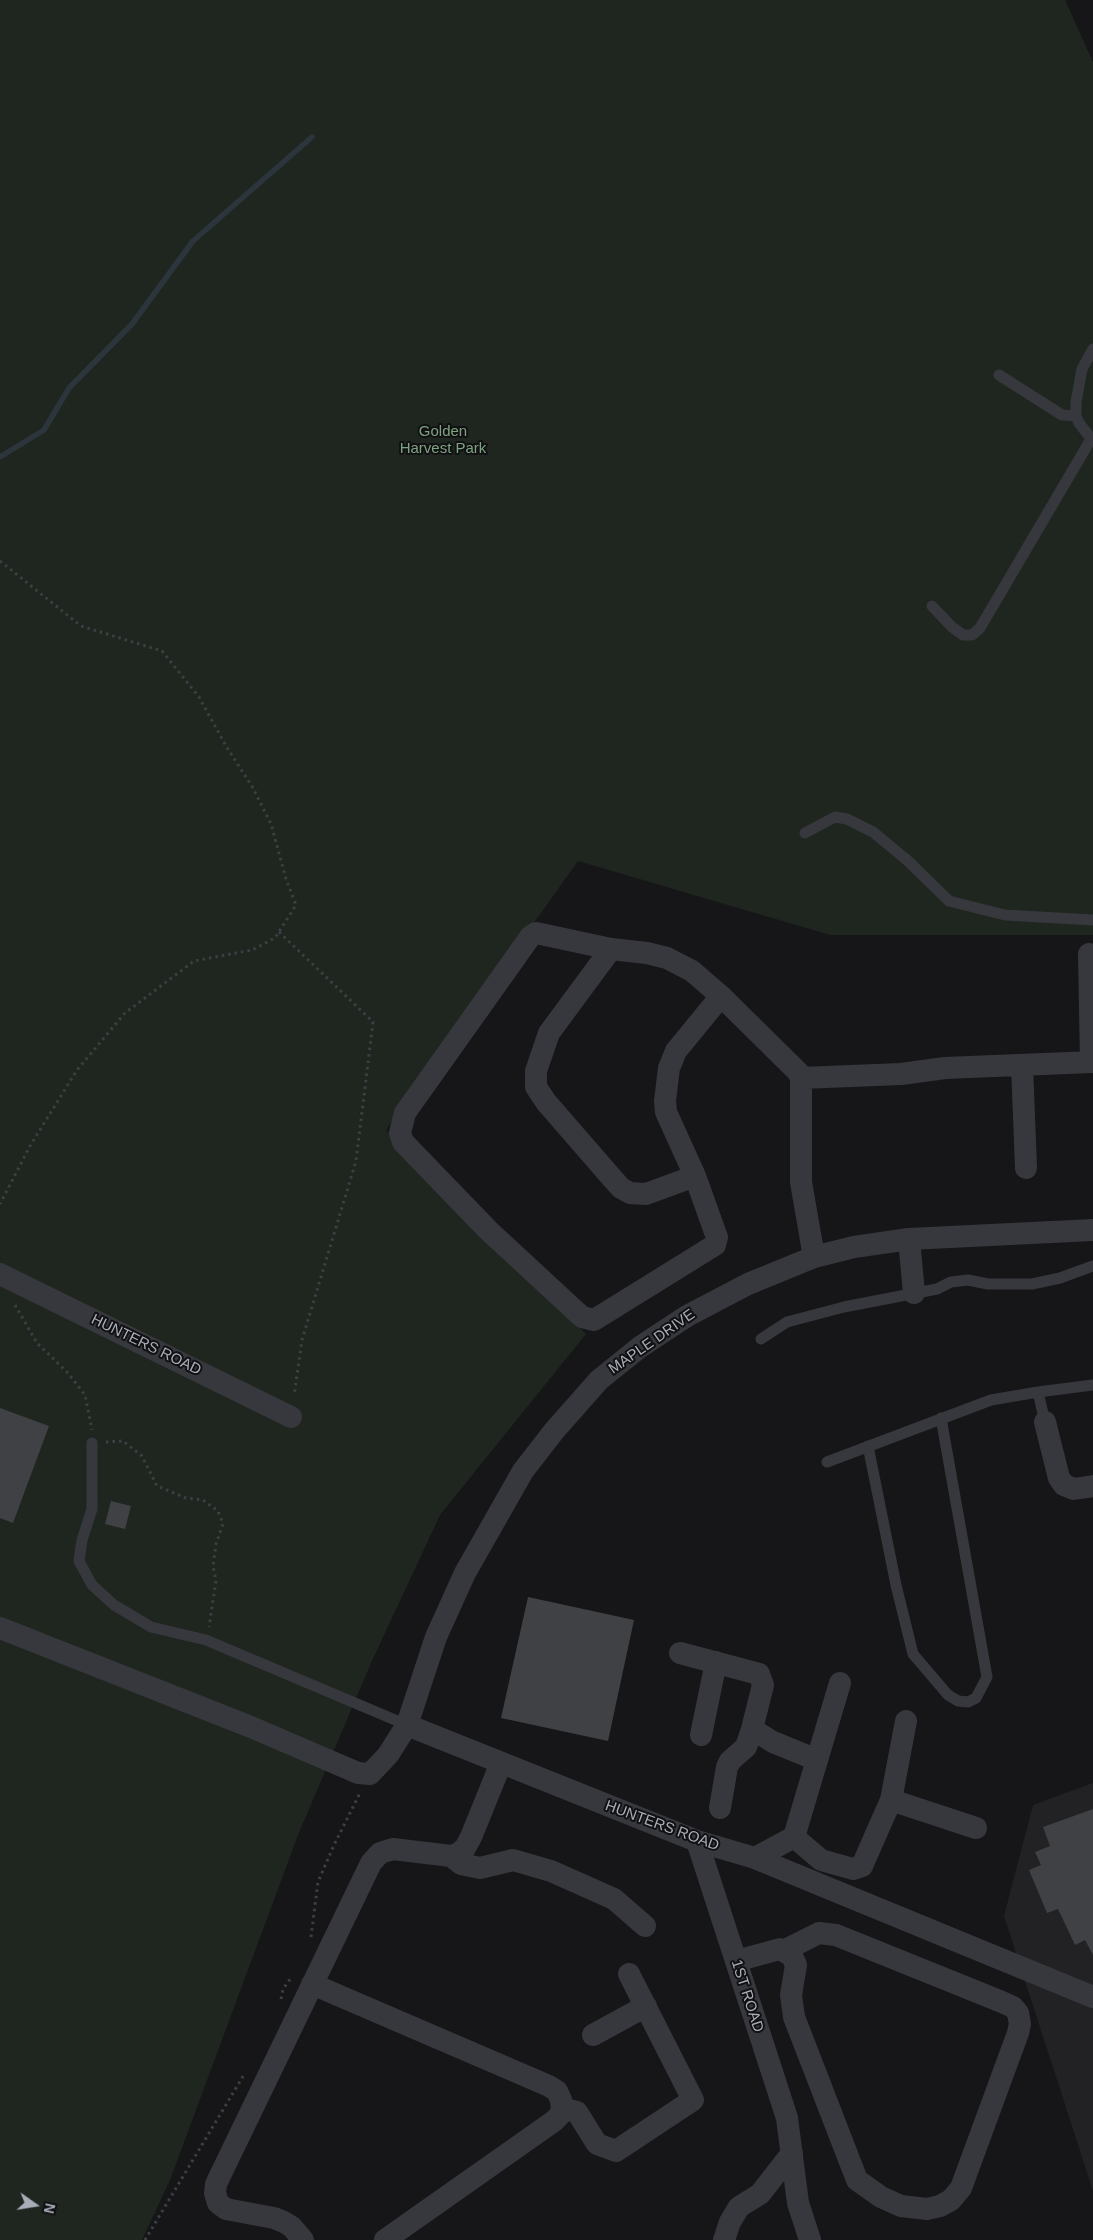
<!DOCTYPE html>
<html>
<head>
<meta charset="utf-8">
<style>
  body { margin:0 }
  #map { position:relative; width:1093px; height:2240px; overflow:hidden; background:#161618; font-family:Arial,sans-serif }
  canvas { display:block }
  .north { position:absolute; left:10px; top:2180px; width:50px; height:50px; -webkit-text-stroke:4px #111113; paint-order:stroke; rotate:103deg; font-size:14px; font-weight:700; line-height:20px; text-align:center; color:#a8adb8 }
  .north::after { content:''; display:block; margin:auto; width:18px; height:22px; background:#a8adb8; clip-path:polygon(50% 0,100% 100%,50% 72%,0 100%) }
</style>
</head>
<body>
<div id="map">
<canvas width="1093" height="2240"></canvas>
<div class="north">N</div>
</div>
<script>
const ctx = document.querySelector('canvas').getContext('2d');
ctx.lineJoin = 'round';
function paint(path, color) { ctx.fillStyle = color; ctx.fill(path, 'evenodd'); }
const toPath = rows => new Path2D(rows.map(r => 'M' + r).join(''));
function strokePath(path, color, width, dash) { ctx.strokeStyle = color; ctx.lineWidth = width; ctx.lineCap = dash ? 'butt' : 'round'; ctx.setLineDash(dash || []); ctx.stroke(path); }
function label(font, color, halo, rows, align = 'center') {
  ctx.font = font + ' Arial,sans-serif'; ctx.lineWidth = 4; ctx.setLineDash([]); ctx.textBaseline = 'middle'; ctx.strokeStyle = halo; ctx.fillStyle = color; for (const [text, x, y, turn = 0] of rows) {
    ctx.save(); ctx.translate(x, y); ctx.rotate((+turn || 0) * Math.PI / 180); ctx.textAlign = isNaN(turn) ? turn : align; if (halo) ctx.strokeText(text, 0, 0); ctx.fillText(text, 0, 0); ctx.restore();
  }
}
paint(toPath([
  [1093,1783,1093,2191,1004,1916,1033,1805]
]), '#222225');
paint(toPath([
  [0,0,1065,0,1093,62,1093,935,830,935,578,861,386,1130,586,1334,440,1515,371,1663,298,1835,170,2180,142,2240,0,2240]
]), '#1e261f');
strokePath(toPath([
  [0,457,44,430,69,388,132,324,193,241,312,137]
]), '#2c353c', 5.5);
paint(toPath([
  [0,1408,49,1426,13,1523,0,1518],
  [111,1501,131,1506,125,1529,105,1524],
  [528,1597,634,1620,608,1741,501,1718],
  [1093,1809,1093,1955,1085,1940,1075,1945,1058,1909,1047,1913,1029,1870,1041,1865,1035,1852,1050,1846,1043,1827]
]), '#404145');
strokePath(toPath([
  [0,561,81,626,162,651,199,697,226,746,253,788,271,824,286,879,296,905,275,938,252,950,194,961,125,1013,77,1070,30,1146,0,1204],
  [279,932,373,1022,356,1161,302,1340,294,1396],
  [15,1305,37,1343,68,1373,85,1395,92,1430],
  [106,1442,123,1441,142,1456,157,1486,186,1498,203,1500,218,1511,223,1524,216,1544,213,1566,216,1581,209,1627],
  [311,1937,318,1882,334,1845,360,1793],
  [281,1999,283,1989,291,1978],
  [145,2240,245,2073]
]), '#3d3f44', 3, [2.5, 4]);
strokePath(toPath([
  [1093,349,1082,369,1076,402,1076,416,1079,423,1093,441],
  [999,375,1062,415,1076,416],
  [932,606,952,627,963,635,972,635,980,628,1091,439],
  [805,833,835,817,847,819,873,832,907,860,949,901,1005,915,1093,920],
  [761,1339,787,1322,844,1307,937,1289,951,1282,968,1280,988,1284,1032,1284,1060,1278,1093,1266],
  [1045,1422,1038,1392,1093,1385],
  [92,1443,92,1509,82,1540,79,1561,92,1585,114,1605,151,1627,206,1640,407,1725],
  [868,1446,896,1585,913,1654,948,1695,958,1701,968,1702,976,1698,987,1677,941,1418],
  [827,1462,991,1400,1038,1392]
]), '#37383d', 11);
strokePath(toPath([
  [611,949,549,1033,536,1071,536,1087,546,1102,612,1178,621,1188,630,1193,646,1194,695,1176],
  [1089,954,1091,1062],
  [721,996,676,1051,669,1068,665,1101,666,1112,695,1176,715,1232,717,1237,715,1245,594,1320,582,1317,488,1230,403,1142,400,1133,405,1113,530,937,536,933,611,949,647,953,667,958,692,971,721,996,798,1072,801,1078,801,1182,814,1257],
  [1022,1065,1026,1168],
  [801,1078,901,1074,945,1068,1093,1062],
  [909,1239,914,1293],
  [0,1274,291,1417],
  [1045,1422,1059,1478,1064,1485,1074,1489,1093,1486],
  [0,1628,251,1727,358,1773,370,1774,388,1755,407,1725,436,1637,465,1573,523,1471,554,1431,599,1380,640,1347,687,1316,748,1284,814,1257,854,1247,909,1239,1093,1230],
  [680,1653,759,1674,763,1685,752,1729],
  [407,1725,697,1841,755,1858,1093,1997],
  [701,1735,716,1662],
  [891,1800,906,1721],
  [720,1808,727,1767,730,1761,746,1747,752,1729,773,1742,817,1760],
  [794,1837,821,1860,853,1869,862,1866,891,1800,976,1828],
  [697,1841,787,2118,798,2203,810,2240],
  [451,1856,461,1864,480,1868,513,1860,551,1871,614,1899,645,1926],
  [755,1858,794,1837,840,1683],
  [736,1961,780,1949,792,1956,796,1965,791,1995,794,2017,857,2180,881,2197,901,2206,927,2209,940,2206,951,2200,961,2188,1018,2033,1020,2024,1018,2013,1013,2007,1002,2002,836,1935,819,1933,785,1950],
  [312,1984,549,2086,557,2091,561,2100,562,2113,554,2121,385,2240],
  [593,2035,646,2006],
  [563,2108,577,2112,597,2144,616,2151,693,2100,629,1974],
  [303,2240,292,2227,284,2222,274,2218,226,2209,218,2203,215,2193,216,2184,371,1863,380,1853,393,1849,451,1856,459,1853,465,1848,471,1837,501,1763],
  [724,2240,730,2222,739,2207,760,2194,792,2153]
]), '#37383d', 22);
label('15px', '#7fa381', '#111113', [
  ["Golden",443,432],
  ["Harvest Park",443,449]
]);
label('15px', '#a8adb8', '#111113', [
  ["MAPLE DRIVE",652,1342,-35],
  ["HUNTERS ROAD",146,1345,26],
  ["HUNTERS ROAD",662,1826,20],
  ["1ST ROAD",747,1996,72]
]);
</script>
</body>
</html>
